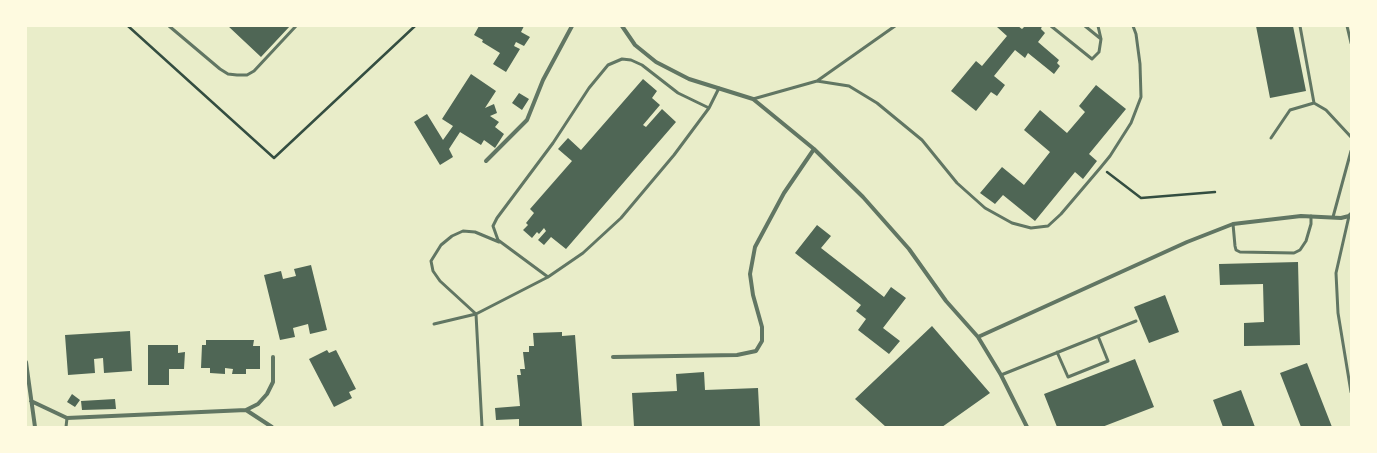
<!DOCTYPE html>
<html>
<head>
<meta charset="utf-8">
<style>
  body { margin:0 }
  #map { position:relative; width:1377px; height:453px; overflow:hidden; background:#e9edc9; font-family:Cabin,sans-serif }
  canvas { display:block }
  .frame { position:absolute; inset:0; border:27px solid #fefae0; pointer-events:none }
</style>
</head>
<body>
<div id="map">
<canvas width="1377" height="453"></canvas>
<div class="frame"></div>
</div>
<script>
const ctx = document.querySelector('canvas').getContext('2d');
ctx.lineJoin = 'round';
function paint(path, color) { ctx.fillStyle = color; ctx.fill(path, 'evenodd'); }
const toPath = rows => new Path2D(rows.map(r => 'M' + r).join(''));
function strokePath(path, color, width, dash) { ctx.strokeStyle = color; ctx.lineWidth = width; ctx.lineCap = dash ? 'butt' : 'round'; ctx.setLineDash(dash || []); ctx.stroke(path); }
paint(toPath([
  [228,26,290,26,261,57],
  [479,26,524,26,521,32,530,37,524,46,516,42,514,46,520,49,506,72,493,64,500,53,482,42,483,40,474,35],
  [998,26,1018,26,1022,29,1025,26,1042,26,1041,29,1045,33,1038,42,1059,60,1057,63,1060,66,1054,74,1028,53,1025,58,1015,50,994,76,1005,85,997,96,991,92,976,111,951,91,976,61,982,66,1007,36,997,27],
  [1256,26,1293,26,1306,91,1270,98],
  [471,74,496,91,485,108,494,104,497,113,490,116,499,122,495,127,504,134,495,148,484,140,481,145,460,132,449,149,453,157,440,165,414,122,427,114,443,140,453,126,442,119],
  [643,79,657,91,652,98,660,105,643,125,646,127,662,109,676,122,566,249,551,237,544,245,538,240,546,231,544,228,539,234,537,232,532,238,523,230,528,225,526,223,534,213,530,209,572,161,558,149,568,138,581,150],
  [1096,85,1126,109,1089,154,1097,161,1083,179,1075,172,1035,221,1003,195,995,204,980,193,1002,167,1024,185,1050,152,1024,130,1040,110,1067,133,1085,112,1079,106],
  [519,93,529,99,522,110,512,103],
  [817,225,831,236,821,248,884,297,891,287,906,298,883,328,900,341,889,354,858,330,866,319,856,311,861,305,795,253],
  [1298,262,1300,345,1244,346,1244,323,1264,322,1263,284,1220,285,1219,264],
  [311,265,327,330,310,334,308,324,293,328,295,337,280,340,264,275,281,271,283,279,296,276,294,269],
  [1165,295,1179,332,1149,343,1134,307],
  [932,326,990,393,942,427,886,427,855,399],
  [130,331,132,371,104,373,103,358,94,359,95,373,68,375,65,335],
  [562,332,562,336,575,335,582,427,519,427,519,419,496,420,495,408,520,406,517,375,521,375,520,369,525,369,523,352,529,352,529,346,534,346,533,333],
  [206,340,254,340,253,346,260,346,260,369,246,369,246,374,232,374,233,369,225,368,225,374,210,373,210,368,201,368,202,345,206,345],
  [148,345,178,345,178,353,185,352,184,369,169,369,169,385,148,385],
  [327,350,329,353,336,350,356,389,349,392,352,398,334,407,309,359],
  [1135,359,1154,407,1102,427,1057,427,1044,394],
  [1307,363,1332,427,1301,427,1280,373],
  [704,372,705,390,758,388,760,427,634,427,632,393,677,391,676,374],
  [1241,390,1255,427,1223,427,1213,400],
  [72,394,80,400,75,407,67,402],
  [115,399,116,409,82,410,81,401]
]), '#4f6655');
strokePath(toPath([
  [128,26,274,158,415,26],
  [1107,172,1141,198,1215,192]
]), '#344e41', 2.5);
strokePath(toPath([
  [169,26,220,69,228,74,237,75,247,75,254,71,296,26],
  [1051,26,1092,59,1099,52,1101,39,1098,26],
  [1085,26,1101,39],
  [1300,26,1314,103],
  [1347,26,1351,43],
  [817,81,849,86,877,103,922,140,957,183,985,208,1012,223,1031,228,1048,226,1061,214,1101,167,1110,156,1131,123,1141,97,1140,64,1136,34,1133,26],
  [753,99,817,81,895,26],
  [1271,138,1290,110,1314,103,1326,110,1351,137],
  [1350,216,1349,216,1336,273,1338,313,1351,392],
  [1333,217,1351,151],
  [1233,224,1235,246,1236,250,1240,252,1294,253,1300,250,1306,241,1311,224,1311,216],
  [548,277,498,240,493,226,497,218,553,143,589,88,608,65,622,59,631,60,642,65,678,93,709,108],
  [476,314,440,281,433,271,431,261,441,245,452,236,463,231,475,232,499,242],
  [434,324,476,314],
  [1057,352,1068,377,1108,361,1098,336],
  [1001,375,1136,321],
  [66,427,67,418],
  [482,427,476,314,548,277,583,253,621,218,674,155,709,108,719,88]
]), '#617663', 3);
strokePath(toPath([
  [622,26,635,45,656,62,689,79,753,99,814,149,863,197,909,249,946,301,978,337,1001,375,1027,427],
  [486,161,527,120,543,80,572,26],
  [978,337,1187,242,1233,224,1301,216,1341,218,1349,216,1351,214],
  [613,357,737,355,756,351,762,341,762,327,753,295,750,274,755,247,784,193,814,149],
  [26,362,35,427],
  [31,401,67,418,246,410,272,427],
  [246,410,258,404,267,394,273,382,273,357]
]), '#617663', 4);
</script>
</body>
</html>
